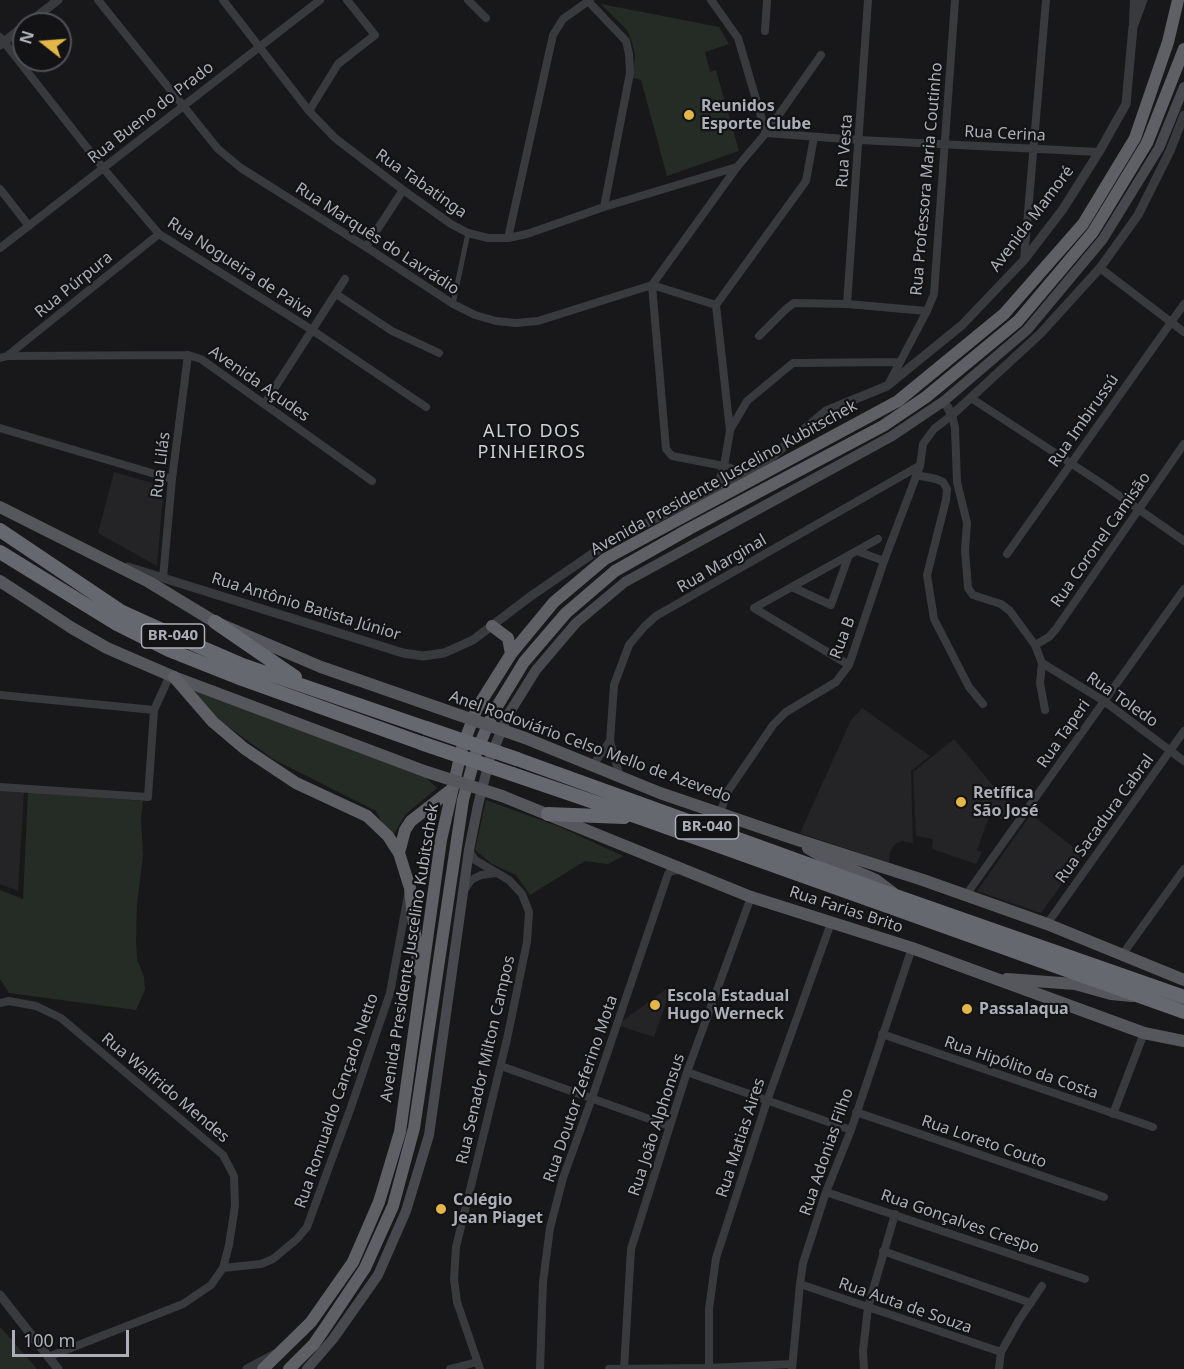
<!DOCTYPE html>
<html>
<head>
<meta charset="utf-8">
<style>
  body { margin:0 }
  #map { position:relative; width:1184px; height:1369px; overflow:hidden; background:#18181a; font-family:"Noto Sans",sans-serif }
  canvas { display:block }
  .north { position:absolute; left:12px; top:12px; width:60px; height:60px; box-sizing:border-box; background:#131315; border:2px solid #505156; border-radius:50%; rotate:287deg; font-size:16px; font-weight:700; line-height:24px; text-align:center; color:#abafb8 }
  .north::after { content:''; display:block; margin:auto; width:21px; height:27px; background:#e3b647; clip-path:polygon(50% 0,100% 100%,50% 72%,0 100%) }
  .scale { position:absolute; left:12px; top:1330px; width:117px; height:27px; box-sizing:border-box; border:3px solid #abafb8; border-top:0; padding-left:8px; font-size:18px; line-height:21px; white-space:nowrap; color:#abafb8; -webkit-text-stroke:4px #131315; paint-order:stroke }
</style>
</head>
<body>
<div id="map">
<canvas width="1184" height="1369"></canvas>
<div class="north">N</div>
<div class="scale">100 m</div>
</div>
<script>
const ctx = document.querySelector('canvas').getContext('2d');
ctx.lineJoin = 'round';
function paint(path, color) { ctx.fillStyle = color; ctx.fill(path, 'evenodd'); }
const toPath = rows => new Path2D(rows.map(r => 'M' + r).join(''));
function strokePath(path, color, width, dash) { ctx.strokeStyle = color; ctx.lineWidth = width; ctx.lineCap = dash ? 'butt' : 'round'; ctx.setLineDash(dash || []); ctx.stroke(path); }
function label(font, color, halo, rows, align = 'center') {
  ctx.font = font + ' "Noto Sans",sans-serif'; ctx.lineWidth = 4.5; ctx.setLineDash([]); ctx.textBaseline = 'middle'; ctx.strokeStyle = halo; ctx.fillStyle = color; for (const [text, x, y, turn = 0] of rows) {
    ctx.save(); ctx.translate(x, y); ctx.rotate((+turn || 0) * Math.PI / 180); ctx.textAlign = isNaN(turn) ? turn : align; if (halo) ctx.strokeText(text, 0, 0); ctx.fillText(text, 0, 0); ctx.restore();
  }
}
paint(toPath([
  [114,472,156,484,163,495,157,566,98,533],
  [862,708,930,756,911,771,913,843,902,841,895,844,890,852,889,863,800,833,851,720],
  [954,739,1015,812,1008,821,990,815,977,850,982,852,976,864,932,849,933,839,916,836,913,772],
  [0,789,24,791,18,891,0,884],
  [1031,814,1083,855,1041,913,977,891],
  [673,984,654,1037,617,1025]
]), '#242427');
paint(toPath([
  [601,4,719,27,729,44,705,52,710,72,716,70,739,151,667,176,641,80,633,78,635,55,632,42,627,30],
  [183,685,415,767,437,788,406,814,395,832,392,842,376,811,273,759,216,718],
  [28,792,143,801,141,819,143,856,137,903,136,940,137,959,144,977,145,990,136,1010,9,993,0,979,0,890,23,899],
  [486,800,560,827,623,856,608,864,585,861,530,895,516,875,492,864,475,850],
  [0,1327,3,1330,37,1369,0,1369]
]), '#242c25');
strokePath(toPath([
  [453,304,468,233]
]), '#393a3e', 5);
strokePath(toPath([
  [98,0,218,149,241,168,366,247,453,304,475,315,496,321,516,323,538,321,652,285,716,305],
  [223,0,309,111,335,138,403,190,451,224,468,233,488,238,508,238,527,234,604,207,737,167],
  [468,0,486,18],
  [587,0,626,41,629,54,630,73,604,207],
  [711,0,738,38,766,133,859,140,1099,152],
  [1133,22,1134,0],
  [765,31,767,0],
  [0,37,103,168,159,234,312,330,426,407],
  [309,111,338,64,375,35,347,0],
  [0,189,29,226],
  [508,238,553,35,563,19,590,0],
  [366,247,403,190],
  [0,248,320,0],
  [1024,260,1046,0],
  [1100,268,1184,332],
  [652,285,737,167,766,133,821,55],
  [652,285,666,449,672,456,724,466,747,473],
  [336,294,392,331,439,353],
  [847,304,868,0],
  [759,336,786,309,794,303,847,304,927,311],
  [7,356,159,234],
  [0,358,7,356,188,355,201,359,372,481],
  [889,383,927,311,934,294,955,0],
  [971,398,1101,483,1184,541],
  [265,403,345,279],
  [0,428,172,479],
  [730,430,747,401,793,363,900,362],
  [916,475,936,479,943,482,947,489,946,500,927,575,934,619,969,687,983,704],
  [717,487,724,466,730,431,716,305,806,181,814,137],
  [857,551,884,561],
  [1007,554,1184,304],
  [163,578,172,479,188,355],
  [792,587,831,605,849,555],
  [1035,645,1049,637,1056,629,1184,444],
  [1042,663,1104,701,1184,761],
  [849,665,754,608,878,539],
  [0,695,154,710],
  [593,765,610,741],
  [620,777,610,741,614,685,629,645,644,627,656,616,919,466],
  [0,787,148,797,154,710,170,675],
  [720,813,728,791,773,725,786,712,836,682,849,665,884,561,920,466,923,444,934,429,952,415,955,428,957,482,967,523,965,550,968,588,973,595,1001,604,1010,611,1035,645,1042,663,1040,683,1045,710],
  [469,850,475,860,509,880,522,894,529,912,527,942,507,1039,456,1247,454,1279,457,1302,480,1369],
  [465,889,471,880,481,875,496,873],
  [966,895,1184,589],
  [1047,924,1184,731],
  [1122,955,1184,869],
  [0,1003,9,1001,36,1006,61,1018,223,1155,234,1176,235,1206,229,1245,223,1268,211,1285,183,1304,48,1357],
  [882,1034,1153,1127],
  [501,1066,669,1126],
  [687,1072,851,1130],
  [856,1112,1104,1197],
  [1113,1114,1144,1033],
  [826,1192,1085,1279],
  [883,1251,1031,1303],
  [223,1268,261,1264,273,1259,297,1239,307,1227,351,1107,390,993,408,895],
  [800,1284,1001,1352],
  [450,1369,477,1362],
  [540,1369,543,1282,550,1228,563,1178,592,1098,668,874,671,871,681,870],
  [609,1369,709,1368,792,1364],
  [624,1369,631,1249,687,1072,751,897],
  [709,1369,709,1309,716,1258,767,1101,831,923],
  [792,1369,800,1284,803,1263,826,1192,851,1130,912,948],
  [864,1369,863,1351,868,1307,895,1214],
  [999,1369,1001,1352,1019,1320,1042,1286]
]), '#393a3e', 8);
strokePath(toPath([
  [27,24,58,0],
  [0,45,24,26],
  [944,401,952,415,1040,334,1100,268,1138,215,1170,151,1184,115],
  [128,567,403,653,423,656,444,653,473,640,531,596,611,541,747,473,768,460,826,411,887,386,962,325,1024,260,1063,209,1099,152,1126,104,1133,27,1143,0],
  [0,1295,58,1369],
  [247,1369,275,1354]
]), '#393a3e', 9);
strokePath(toPath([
  [307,1369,333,1339,378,1275,406,1211,429,1135,469,850,478,805,490,758,508,715,536,670,576,623,625,582,892,436,944,401,1027,330,1103,239,1159,148,1184,87]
]), '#47494e', 10);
strokePath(toPath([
  [0,507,149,582,215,622,321,667,436,707],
  [0,581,72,628,107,648,174,677,427,772],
  [525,738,660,793,792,838,923,880,1047,924,1184,980],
  [502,796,751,897,912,948,1144,1033,1184,1041],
  [808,848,823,857,876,880,893,893],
  [1007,979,1075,984,1111,994,1132,996]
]), '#56575d', 12);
strokePath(toPath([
  [492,626,508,638,511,654],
  [174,677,213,722,245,749,296,783,367,816,388,836,399,853,410,888,419,971],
  [399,853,405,830,411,821,452,789],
  [263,1369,311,1322,353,1262,379,1202,400,1132,441,840,462,748,477,708,511,654,554,602,605,559,898,401,1004,314,1083,224,1135,138,1168,42,1178,0],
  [289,1369,314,1344,325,1328,365,1268,393,1206,414,1128,463,800,476,753,493,713,524,662,566,613,615,571,689,529,883,426,926,397,1018,321,1093,232,1147,143,1184,49]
]), '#5e6066', 12);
strokePath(toPath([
  [0,530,122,612,175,636,240,664,426,728],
  [0,552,117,624,169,650,242,679,421,743],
  [215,622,295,677],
  [517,759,896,896,1184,997],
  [512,774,641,818,1184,1012],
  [548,814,624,817]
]), '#66686f', 14);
strokePath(toPath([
  [436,707,525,738],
  [427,772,502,796]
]), '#56575d', 12);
strokePath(toPath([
  [426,728,517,759],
  [421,743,512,774]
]), '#66686f', 14);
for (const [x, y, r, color] of [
  [689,115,6,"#e3b647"],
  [961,802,6,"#e3b647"],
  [655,1005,6,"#e3b647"],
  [967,1009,6,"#e3b647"],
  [441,1209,6,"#e3b647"]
]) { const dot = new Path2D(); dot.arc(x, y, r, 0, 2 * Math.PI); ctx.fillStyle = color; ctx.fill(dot); strokePath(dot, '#131315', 2); }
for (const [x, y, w] of [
  [173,636,63],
  [707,827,63]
]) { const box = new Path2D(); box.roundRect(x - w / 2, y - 12, w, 24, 4.5); ctx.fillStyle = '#131315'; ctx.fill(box); strokePath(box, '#abafb8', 1.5); }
label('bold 15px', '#abafb8', null, [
  ["BR-040",173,636],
  ["BR-040",707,827]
]);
label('bold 16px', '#abafb8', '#131315', [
  ["Reunidos",701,106],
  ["Esporte Clube",701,124],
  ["Retífica",973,793],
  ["São José",973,811],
  ["Escola Estadual",667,996],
  ["Hugo Werneck",667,1014],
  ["Passalaqua",979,1009],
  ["Colégio",453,1200],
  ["Jean Piaget",453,1218]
], 'left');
label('16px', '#abafb8', '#131315', [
  ["Rua Bueno do Prado",151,113,-38],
  ["Rua Cerina",1005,134,3],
  ["Rua Vesta",845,151,-86],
  ["Rua Professora Maria Coutinho",927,179,-85],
  ["Rua Tabatinga",421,184,35],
  ["Avenida Mamoré",1032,219,-53],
  ["Rua Marquês do Lavrádio",377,239,33],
  ["Rua Nogueira de Paiva",240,268,33],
  ["Rua Púrpura",74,285,-39],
  ["Avenida Açudes",259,384,35],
  ["Rua Imbirussú",1084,421,-55],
  ["Rua Lilás",161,465,-83],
  ["Avenida Presidente Juscelino Kubitschek",724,478,-29],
  ["Rua Coronel Camisão",1101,540,-55],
  ["Rua Marginal",722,564,-30],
  ["Rua Antônio Batista Júnior",306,607,17],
  ["Rua B",843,638,-69],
  ["Rua Toledo",1122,700,35],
  ["Rua Taperi",1064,734,-55],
  ["Anel Rodoviário Celso Mello de Azevedo",590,747,20],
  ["Rua Sacadura Cabral",1105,819,-54],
  ["Rua Farias Brito",846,910,18],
  ["Avenida Presidente Juscelino Kubitschek",410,953,-81],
  ["Rua Senador Milton Campos",486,1060,-77],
  ["Rua Hipólito da Costa",1021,1068,19],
  ["Rua Walfrido Mendes",165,1088,40],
  ["Rua Doutor Zeferino Mota",581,1089,-71],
  ["Rua Romualdo Cançado Netto",337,1101,-71],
  ["Rua João Alphonsus",657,1125,-72],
  ["Rua Matias Aires",741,1138,-72],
  ["Rua Loreto Couto",984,1142,19],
  ["Rua Adonias Filho",827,1152,-71],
  ["Rua Gonçalves Crespo",960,1222,19],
  ["Rua Auta de Souza",905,1306,19]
]);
ctx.letterSpacing = '1.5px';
label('18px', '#ccced5', '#131315', [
  ["ALTO DOS",532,432],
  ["PINHEIROS",532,453]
]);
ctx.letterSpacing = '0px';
</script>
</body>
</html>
